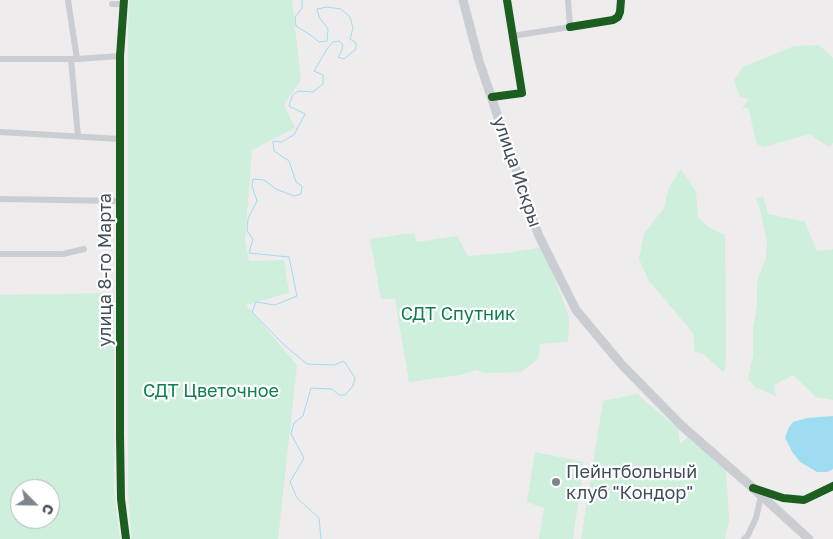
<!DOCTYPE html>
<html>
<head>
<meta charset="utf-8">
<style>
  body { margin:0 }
  #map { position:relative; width:833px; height:539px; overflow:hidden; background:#eeecec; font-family:"Golos Text",sans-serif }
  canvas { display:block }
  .north { position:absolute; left:10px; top:479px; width:50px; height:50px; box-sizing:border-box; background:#fff; border:1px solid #b3b8bd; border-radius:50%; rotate:113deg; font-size:14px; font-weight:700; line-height:20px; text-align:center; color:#424e5a }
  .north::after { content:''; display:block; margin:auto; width:18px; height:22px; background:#7e858d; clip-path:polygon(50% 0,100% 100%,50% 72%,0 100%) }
</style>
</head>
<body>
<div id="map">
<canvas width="833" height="539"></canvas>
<div class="north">С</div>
</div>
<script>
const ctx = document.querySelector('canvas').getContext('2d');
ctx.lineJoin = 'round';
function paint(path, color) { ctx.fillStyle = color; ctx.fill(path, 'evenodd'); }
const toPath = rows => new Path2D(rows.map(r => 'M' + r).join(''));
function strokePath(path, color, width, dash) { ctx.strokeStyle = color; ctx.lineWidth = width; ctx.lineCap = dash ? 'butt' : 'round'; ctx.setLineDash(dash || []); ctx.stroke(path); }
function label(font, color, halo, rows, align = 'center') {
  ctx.font = font + ' "Golos Text",sans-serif'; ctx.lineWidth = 4.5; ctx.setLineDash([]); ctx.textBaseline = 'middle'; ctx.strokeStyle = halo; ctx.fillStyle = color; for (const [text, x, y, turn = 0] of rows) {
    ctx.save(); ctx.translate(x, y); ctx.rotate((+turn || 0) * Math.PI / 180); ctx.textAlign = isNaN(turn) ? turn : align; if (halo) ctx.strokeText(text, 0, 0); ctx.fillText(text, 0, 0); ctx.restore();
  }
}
paint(toPath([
  [129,0,292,0,301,80,284,105,295,128,252,150,245,241,249,261,284,260,289,293,246,305,297,365,278,539,132,539,128,495,128,34],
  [819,45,833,58,833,143,829,147,810,134,764,147,757,144,748,108,742,108,749,99,740,97,734,80,743,67,794,46],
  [681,169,696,192,698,218,710,228,725,235,726,358,724,373,702,353,695,352,693,333,649,281,639,259,644,234,664,208,669,187],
  [763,196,768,214,805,222,817,251,833,249,833,400,816,397,793,375,774,385,776,396,755,387,748,379,753,356,753,329,757,306,757,282,766,257,767,242,760,209,756,199],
  [414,233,417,242,457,236,468,256,514,252,543,247,569,317,568,342,540,344,539,358,521,372,485,373,476,370,460,375,409,382,395,299,381,299,370,239],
  [114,293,114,491,120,539,0,539,0,295],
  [20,489,50,489,50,519,20,519],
  [637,394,678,429,680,444,689,436,726,469,729,521,725,539,581,539,603,401],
  [535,452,584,462,573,539,539,539,544,508,527,502]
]), '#ceefdc');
paint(toPath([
  [833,416,833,469,827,472,817,472,800,462,793,453,785,438,788,429,793,422,807,418]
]), '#9edcf1');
strokePath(toPath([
  [302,0,302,8,295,17,296,26,312,36,319,42,327,41,328,29,319,17,317,9,327,7,341,9,350,17,353,28,350,39,356,43,356,49,344,59,338,57,341,52,343,45,339,41,333,42,327,49,314,71,323,75,323,84,313,92,298,91,292,96,289,106,305,114,294,135,281,142,273,141,274,151,289,161,296,182,302,186,301,194,294,196,276,189,264,180,253,179,252,186,257,201,248,219,247,231,253,239,249,253,289,257,297,296,275,305,256,302,252,312,283,344,307,364,334,365,344,361,355,378,353,386,345,395,339,395,332,389,311,388,303,416,294,423,291,434,304,458,290,482,297,498,319,518,321,539]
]), '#9edcf1', 1);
strokePath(toPath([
  [68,0,77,59],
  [124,0,120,56,120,436,121,499,126,539],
  [112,4,124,4],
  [570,27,613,20,618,17,620,12,621,0],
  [512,36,570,27,568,0],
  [0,59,77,59,120,56],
  [71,59,78,136],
  [492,97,522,93,507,0],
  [0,132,120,139],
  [0,199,120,201],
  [0,254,63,254,84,249],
  [756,489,783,498,804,500,833,486],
  [744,539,748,535,756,518,761,496]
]), '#cacdd1', 6);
strokePath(toPath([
  [463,0,479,61,538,234,576,310,622,365,682,426,753,488,809,539]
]), '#cacdd2', 9);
strokePath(toPath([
  [124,0,120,56,120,436,121,499,126,539],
  [570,27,613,20,618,17,620,12,621,0],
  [492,97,522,93,507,0],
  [753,488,783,498,804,500,833,486]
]), '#1b5e20', 8);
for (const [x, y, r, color] of [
  [556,482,5,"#7e858d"]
]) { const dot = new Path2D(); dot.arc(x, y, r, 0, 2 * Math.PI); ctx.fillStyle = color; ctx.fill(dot); strokePath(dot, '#fff', 2); }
label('18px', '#424e5a', '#fff', [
  ["улица Искры",517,172,71],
  ["улица 8-го Марта",105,270,-90]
]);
label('18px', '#0e804c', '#fff', [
  ["СДТ Спутник",458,314],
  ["СДТ Цветочное",211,391]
]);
label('18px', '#424e5a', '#fff', [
  ["Пейнтбольный",566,472],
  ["клуб \"Кондор\"",566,493]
], 'left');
</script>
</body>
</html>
